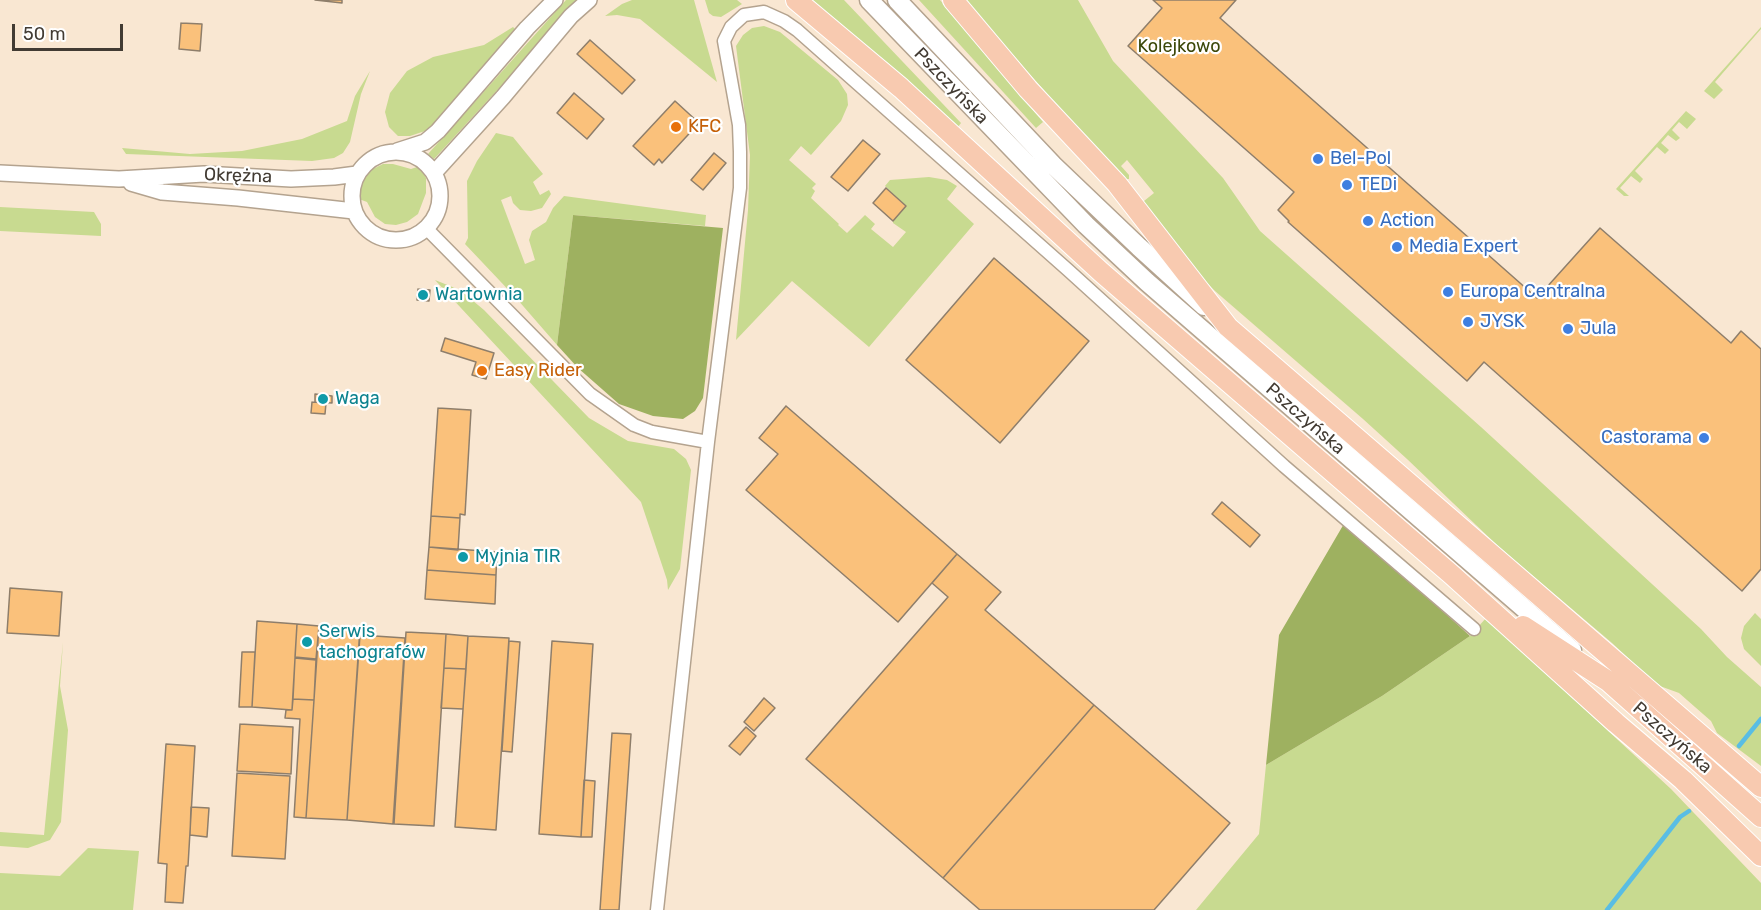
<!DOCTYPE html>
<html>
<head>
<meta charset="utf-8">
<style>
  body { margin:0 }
  #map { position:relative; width:1761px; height:910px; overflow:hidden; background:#f9e7d2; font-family:Rubik,sans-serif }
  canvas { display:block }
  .scale { position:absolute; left:12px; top:24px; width:111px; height:27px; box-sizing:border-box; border:3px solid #423b33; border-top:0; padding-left:8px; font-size:18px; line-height:21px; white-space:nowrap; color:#423b33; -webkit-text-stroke:4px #fff; paint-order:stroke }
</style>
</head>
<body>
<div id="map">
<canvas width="1761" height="910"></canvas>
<div class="scale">50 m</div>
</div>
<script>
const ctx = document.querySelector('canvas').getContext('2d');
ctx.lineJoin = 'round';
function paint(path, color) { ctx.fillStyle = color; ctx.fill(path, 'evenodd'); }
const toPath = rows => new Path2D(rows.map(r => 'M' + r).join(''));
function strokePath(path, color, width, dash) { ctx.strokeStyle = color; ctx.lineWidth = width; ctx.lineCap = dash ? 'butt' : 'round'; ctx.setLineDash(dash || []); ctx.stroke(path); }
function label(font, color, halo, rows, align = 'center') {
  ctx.font = font + ' Rubik,sans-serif'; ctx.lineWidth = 4.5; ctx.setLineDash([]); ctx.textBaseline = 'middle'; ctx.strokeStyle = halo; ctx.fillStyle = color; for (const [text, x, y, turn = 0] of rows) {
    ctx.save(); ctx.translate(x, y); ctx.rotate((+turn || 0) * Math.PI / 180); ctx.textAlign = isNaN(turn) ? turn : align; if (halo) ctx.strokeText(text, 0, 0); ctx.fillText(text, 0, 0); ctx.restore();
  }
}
paint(toPath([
  [566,0,580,0,434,159,428,154],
  [632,0,694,0,717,82,640,19,617,15,605,16,622,4],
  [705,0,737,0,742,4,721,17,713,16,709,13],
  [809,0,844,0,961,123,958,127,889,64],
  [919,0,940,0,1043,122,1036,128],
  [965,0,1078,0,1113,61,1223,178,1260,231,1481,427,1701,629,1727,657,1761,687,1761,766,1717,733,1711,721,1679,693,1657,685,1612,643,1499,547,1407,459,1363,419,1215,291,1190,266,1144,209,1144,201,1154,193,1127,160,1121,166,1129,175,1129,179,1118,179,1090,143],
  [764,26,780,32,838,80,847,94,848,105,841,121,811,155,801,146,789,160,816,184,812,188,815,191,811,198,839,224,838,225,847,233,865,215,875,224,871,229,893,247,906,232,893,223,893,221,906,206,885,186,890,180,929,177,947,180,957,186,947,199,974,224,869,347,792,281,736,340,748,210,750,155,736,46,743,35,752,28],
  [513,27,515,29,428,130,410,136,398,136,389,127,385,112,390,93,407,71,433,57,484,45],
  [1761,27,1761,29,1715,82,1723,90,1714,99,1704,91],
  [370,71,361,94,350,142,343,153,334,158,312,161,126,154,122,148,190,154,242,151,302,139,347,121,355,96],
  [1686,111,1696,119,1687,129,1679,122,1672,130,1680,138,1676,141,1668,135,1661,143,1669,150,1665,154,1657,147,1635,171,1643,179,1640,183,1631,176,1620,188,1629,196,1624,196,1616,189],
  [496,133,513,137,543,174,533,182,540,195,549,190,551,194,542,208,531,211,520,210,513,203,511,196,501,200,525,264,535,260,529,240,532,231,546,222,553,208,564,196,706,215,705,226,573,215,557,345,517,299,465,244,468,238,467,181,477,161],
  [383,164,393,164,411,169,417,167,422,170,426,178,426,193,418,214,407,222,396,225,385,224,375,217,367,202,359,199,359,189,365,178,371,170],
  [0,207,94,212,101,224,101,236,0,231],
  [435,280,460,290,484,310,589,418,628,441,674,449,686,459,691,470,680,569,668,590,667,580,641,502],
  [1755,613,1761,619,1761,666,1744,649,1741,638,1744,626],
  [1486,618,1671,789,1761,883,1761,910,1196,910,1259,834,1266,765,1382,696,1470,636],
  [63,642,60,686,68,730,61,822,50,840,28,848,0,846,0,832,44,835],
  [88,848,139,851,133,910,0,910,0,873,60,876]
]), '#c8da90');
paint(toPath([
  [573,215,723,228,703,398,695,411,683,419,653,416,619,404,578,368,557,345],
  [1345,522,1470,636,1382,696,1266,765,1279,635]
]), '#9eb160');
strokePath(toPath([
  [1739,746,1761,719],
  [1607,910,1680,817,1689,811]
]), '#59bde4', 4.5);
const building = toPath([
  [315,0,342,0,342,3,315,0],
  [1153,0,1236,0,1220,18,1537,298,1600,228,1731,343,1741,331,1761,349,1761,569,1742,591,1484,362,1467,381,1288,222,1289,221,1278,210,1294,192,1128,46,1162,8,1153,0],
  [181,23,202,24,200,51,179,49,181,23],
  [590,40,635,80,622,94,577,54,590,40],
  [574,93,604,119,587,139,557,113,574,93],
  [675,101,699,123,662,163,659,159,654,165,633,146,675,101],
  [863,140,880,154,848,191,831,177,863,140],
  [714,153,726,163,703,190,691,180,714,153],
  [886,188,906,206,893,221,873,203,886,188],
  [994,258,1089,341,1000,443,906,360,994,258],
  [418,289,430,290,429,301,417,300,418,289],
  [445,338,494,353,486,379,472,375,476,362,441,351,445,338],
  [315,394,332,396,332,403,315,402,315,394],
  [312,402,326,403,325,414,311,413,312,402],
  [786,406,957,554,898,622,746,490,778,454,759,438,786,406],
  [438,408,471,410,465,515,460,514,460,518,431,516,438,408],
  [1222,502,1260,535,1250,547,1212,514,1222,502],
  [431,516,460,518,458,550,429,547,431,516],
  [429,547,497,552,496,575,427,570,429,547],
  [957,554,1001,592,985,610,1094,705,943,878,806,759,948,597,932,583,957,554],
  [427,570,496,575,495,604,425,599,427,570],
  [10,588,62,592,59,636,7,633,10,588],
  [257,621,297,624,292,710,252,707,257,621],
  [297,624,319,626,316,659,295,657,297,624],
  [319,626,360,628,347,820,306,818,319,626],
  [406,632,446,634,434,826,394,824,406,632],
  [446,634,468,636,466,669,444,668,446,634],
  [360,635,405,638,393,824,347,820,360,635],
  [468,636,509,638,496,830,455,827,468,636],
  [509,641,520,642,512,752,502,751,509,641],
  [552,641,593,644,581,837,539,834,552,641],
  [242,652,255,652,252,707,239,707,242,652],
  [295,658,316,660,314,700,293,699,295,658],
  [444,668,466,669,463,709,441,708,444,668],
  [764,698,775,708,754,731,744,722,764,698],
  [293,699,314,700,306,818,294,817,300,719,285,718,286,710,292,710,293,699],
  [1094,705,1230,823,1154,910,980,910,943,878,1094,705],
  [240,724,293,727,291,774,237,771,240,724],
  [746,727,756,736,740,755,729,746,746,727],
  [612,733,631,734,619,910,600,910,612,733],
  [166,744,195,746,188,866,186,866,183,903,165,902,167,864,158,863,166,744],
  [237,773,290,776,285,859,232,856,237,773],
  [584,780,595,781,592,837,581,837,584,780],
  [191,807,209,808,207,837,190,835,191,807]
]);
paint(building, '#fac17b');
strokePath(building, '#8e7e6b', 1.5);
const minor = toPath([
  [426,228,590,394,634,425,652,432,708,442],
  [657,910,708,442,740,188,740,152,739,125,724,41,731,27,744,15,764,12,784,21,797,30,1068,270,1284,466,1474,629]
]);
const tertiary = toPath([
  [397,151,425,142,438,131,527,28,555,0],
  '352 196a44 44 0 1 1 88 0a44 44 0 1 1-88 0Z',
  [0,173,119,179,204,174,291,179,334,177,357,174],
  [434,173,503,97,571,16,589,0],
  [131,183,162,192,238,198,354,211]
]);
const secondary = toPath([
  [869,0,1086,225,1147,282,1572,650],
  [897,0,1053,165,1139,247,1204,306]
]);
const primary = toPath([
  [796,0,901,88,1101,272,1452,575,1616,723,1683,780,1761,856],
  [953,0,1028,89,1117,184,1228,327,1761,787],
  [1523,626,1608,681,1761,817]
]);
strokePath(minor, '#b4a38f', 15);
strokePath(tertiary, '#b4a38f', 18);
strokePath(secondary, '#b4a38f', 21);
strokePath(primary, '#fff', 22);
strokePath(minor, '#fff', 12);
strokePath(tertiary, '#fff', 15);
strokePath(secondary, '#fff', 18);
strokePath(primary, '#f8cab0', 20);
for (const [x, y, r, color] of [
  [676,127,6,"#e8710a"],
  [1318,159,6,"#3f7fe0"],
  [1347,185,6,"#3f7fe0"],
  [1368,221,6,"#3f7fe0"],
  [1397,247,6,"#3f7fe0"],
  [1448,292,6,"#3f7fe0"],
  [423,295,6,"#0f9aa8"],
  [1468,322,6,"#3f7fe0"],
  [1568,329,6,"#3f7fe0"],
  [482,371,6,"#e8710a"],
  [323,399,6,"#0f9aa8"],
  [1704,438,6,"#3f7fe0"],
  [463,557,6,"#0f9aa8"],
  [307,642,6,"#0f9aa8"]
]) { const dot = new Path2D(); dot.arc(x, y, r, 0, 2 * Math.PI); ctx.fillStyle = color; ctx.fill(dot); strokePath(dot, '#fff', 2); }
label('18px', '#3c4809', '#fff', [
  ["Kolejkowo",1179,47]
]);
label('18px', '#423b33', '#fff', [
  ["Pszczyńska",951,86,46],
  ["Okrężna",238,176,2],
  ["Pszczyńska",1305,419,41],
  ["Pszczyńska",1672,738,41]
]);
label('18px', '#c56008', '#fff', [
  ["KFC",688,127],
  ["Easy Rider",494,371]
], 'left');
label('18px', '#366cbe', '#fff', [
  ["Bel-Pol",1330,159],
  ["TEDi",1359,185],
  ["Action",1380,221],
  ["Media Expert",1409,247],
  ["Europa Centralna",1460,292],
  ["JYSK",1480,322],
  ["Jula",1580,329],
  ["Castorama",1692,438,"right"]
], 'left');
label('18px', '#0d838f', '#fff', [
  ["Wartownia",435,295],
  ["Waga",335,399],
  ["Myjnia TIR",475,557],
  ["Serwis",319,632],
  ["tachografów",319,653]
], 'left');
</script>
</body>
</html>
